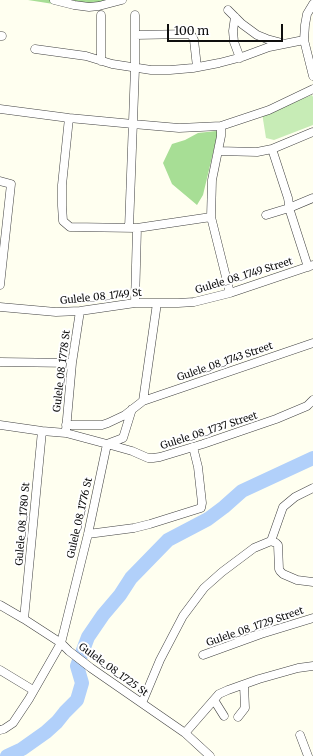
<!DOCTYPE html>
<html>
<head>
<meta charset="utf-8">
<style>
  body { margin:0 }
  #map { position:relative; width:313px; height:756px; overflow:hidden; background:#fffff0; font-family:Merriweather,serif }
  canvas { display:block }
  .scale { position:absolute; left:167px; top:24px; width:116px; height:18px; box-sizing:border-box; border:2px solid #0e0e0e; border-top:0; padding-left:5px; font-size:12px; line-height:14px; white-space:nowrap; color:#0e0e0e; -webkit-text-stroke:3px #fff; paint-order:stroke }
</style>
</head>
<body>
<div id="map">
<canvas width="313" height="756"></canvas>
<div class="scale">100 m</div>
</div>
<script>
const ctx = document.querySelector('canvas').getContext('2d');
ctx.lineJoin = 'round';
function paint(path, color) { ctx.fillStyle = color; ctx.fill(path, 'evenodd'); }
const toPath = rows => new Path2D(rows.map(r => 'M' + r).join(''));
function strokePath(path, color, width, dash) { ctx.strokeStyle = color; ctx.lineWidth = width; ctx.lineCap = dash ? 'butt' : 'round'; ctx.setLineDash(dash || []); ctx.stroke(path); }
function label(font, color, halo, rows, align = 'center') {
  ctx.font = font + ' Merriweather,serif'; ctx.lineWidth = 4; ctx.setLineDash([]); ctx.textBaseline = 'middle'; ctx.strokeStyle = halo; ctx.fillStyle = color; for (const [text, x, y, turn = 0] of rows) {
    ctx.save(); ctx.translate(x, y); ctx.rotate((+turn || 0) * Math.PI / 180); ctx.textAlign = isNaN(turn) ? turn : align; if (halo) ctx.strokeText(text, 0, 0); ctx.fillText(text, 0, 0); ctx.restore();
  }
}
paint(toPath([
  [312,95,313,97,313,125,274,140,266,138,262,113]
]), '#c7ecb6');
paint(toPath([
  [28,0,113,0,85,9],
  [216,131,218,132,203,195,197,205,172,184,163,163,172,144,185,140,198,133]
]), '#a7de95');
strokePath(toPath([
  [7,756,22,749,46,732,57,722,65,712,77,700,82,683,77,666,88,637,103,615,120,595,131,578,168,540,208,519,224,507,242,491,313,458]
]), '#b1d0fa', 14);
const minor = toPath([
  [54,0,74,5,89,7,99,6,122,0],
  [313,4,307,14,305,25,304,40,313,76],
  [228,10,242,24,257,35,267,39,282,43],
  [101,15,101,61],
  [235,17,233,31,234,42,240,58],
  [135,35,189,34,192,36,194,40,197,67],
  [0,36,2,36],
  [35,49,86,56,112,64,151,70,170,70,193,68,219,63,242,57,269,47,304,40],
  [0,109,69,118,133,124,179,128,221,126,269,110,313,89],
  [69,118,62,185,62,206,63,221,70,227,137,228,211,217],
  [221,126,221,136,212,180,211,217,230,293],
  [218,151,257,152,272,149,313,132],
  [0,181,11,184,0,285],
  [266,215,289,208,289,204,288,198,272,149],
  [129,228,135,68,135,15],
  [308,267,289,208,313,198],
  [135,303,137,228],
  [0,307,56,312,80,311,135,303,178,303,194,302,230,293,313,265],
  [0,362,72,363],
  [143,401,157,303],
  [0,425,42,431,66,433,107,444,132,451,148,458,153,458,160,457,203,444,276,419,307,406,313,400],
  [66,425,102,425,108,423,125,415,143,401,313,343],
  [66,430,72,363,80,311],
  [107,444,123,438,132,409],
  [88,534,134,528,150,524,201,508,202,503,198,467,193,447],
  [271,541,283,507,295,497,313,488],
  [271,541,276,543,278,545,279,569,280,571,283,574,297,580,313,582],
  [0,605,24,619,61,643,69,651,91,668,185,733,210,756],
  [24,619,42,431],
  [203,655,261,634,313,618],
  [0,670,33,690],
  [214,700,224,716],
  [142,703,160,660,183,616,204,588,222,572,254,548,271,541],
  [238,717,245,708,244,685],
  [0,730,4,729,13,723,29,699,61,643,88,534,107,444],
  [185,733,219,694,228,690,259,679,298,668,313,666],
  [300,735,308,756]
]);
strokePath(minor, '#414141', 9);
strokePath(minor, '#fff', 8);
label('10px', '#0e0e0e', '#fff', [
  ["Gulele_08_1749 Street",244,276,-17],
  ["Gulele_08_1749 St",101,297,-6],
  ["Gulele_08_1743 Street",225,362,-19],
  ["Gulele_08_1778 St",62,371,-83],
  ["Gulele_08_1737 Street",209,431,-18],
  ["Gulele_08_1776 St",80,518,-77],
  ["Gulele_08_1780 St",23,524,-85],
  ["Gulele_08_1729 Street",255,627,-19],
  ["Gulele_08_1725 St",113,670,36]
]);
</script>
</body>
</html>
